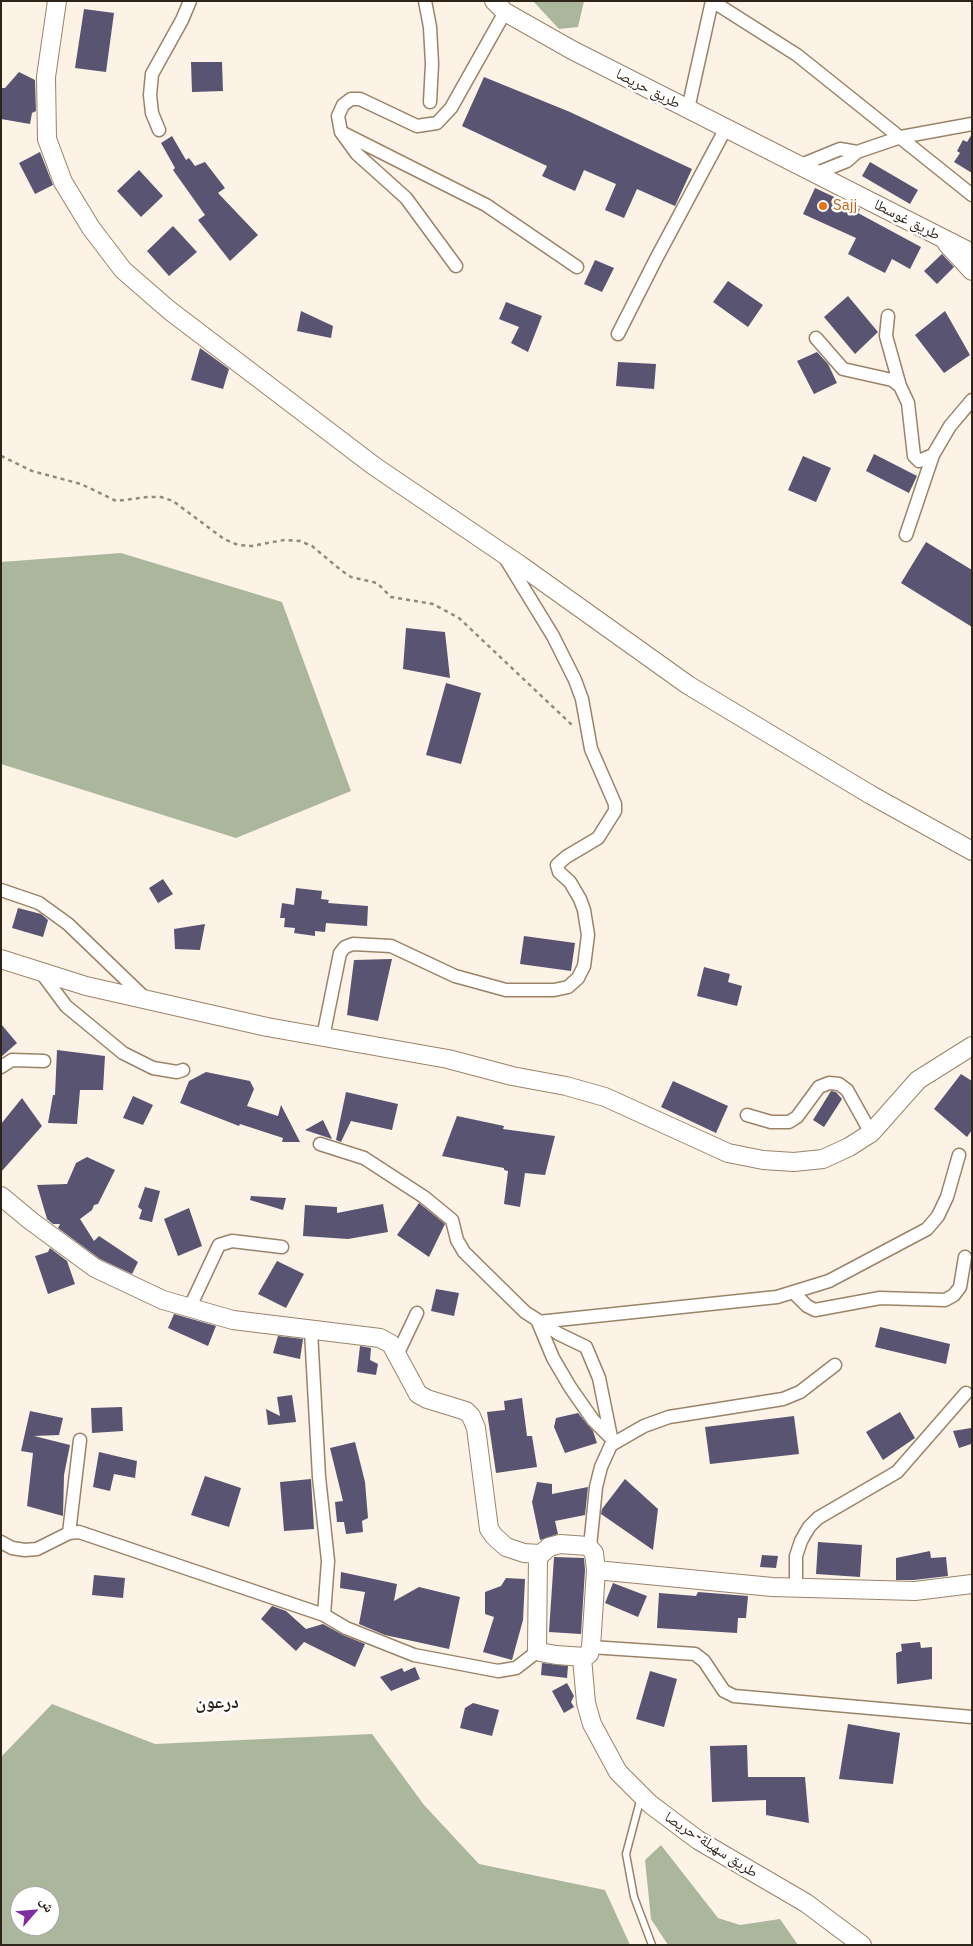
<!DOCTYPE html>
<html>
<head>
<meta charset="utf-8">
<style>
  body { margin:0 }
  #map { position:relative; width:973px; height:1946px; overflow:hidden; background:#fdf2e6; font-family:"IBM Plex Sans","Noto Naskh Arabic",sans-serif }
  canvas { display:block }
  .frame { position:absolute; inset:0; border:2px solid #2e2419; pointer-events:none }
  .north { position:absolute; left:10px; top:1886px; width:50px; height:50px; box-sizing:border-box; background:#fff; border:1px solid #aba7a3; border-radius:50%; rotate:63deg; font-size:14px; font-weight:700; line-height:20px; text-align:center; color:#2e2419 }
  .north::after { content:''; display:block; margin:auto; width:18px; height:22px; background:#7d2fa0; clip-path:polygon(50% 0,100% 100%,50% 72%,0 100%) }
</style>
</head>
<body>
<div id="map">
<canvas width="973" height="1946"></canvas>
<div class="frame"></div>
<div class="north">ش</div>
</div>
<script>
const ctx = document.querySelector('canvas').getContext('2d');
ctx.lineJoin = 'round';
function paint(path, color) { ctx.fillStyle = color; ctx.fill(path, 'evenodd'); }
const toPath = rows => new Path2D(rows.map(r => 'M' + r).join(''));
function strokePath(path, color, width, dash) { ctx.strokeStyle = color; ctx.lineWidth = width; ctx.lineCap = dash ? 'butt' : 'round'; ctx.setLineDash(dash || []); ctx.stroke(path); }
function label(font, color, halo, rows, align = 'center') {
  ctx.font = font + ' "IBM Plex Sans","Noto Naskh Arabic",sans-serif'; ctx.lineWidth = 5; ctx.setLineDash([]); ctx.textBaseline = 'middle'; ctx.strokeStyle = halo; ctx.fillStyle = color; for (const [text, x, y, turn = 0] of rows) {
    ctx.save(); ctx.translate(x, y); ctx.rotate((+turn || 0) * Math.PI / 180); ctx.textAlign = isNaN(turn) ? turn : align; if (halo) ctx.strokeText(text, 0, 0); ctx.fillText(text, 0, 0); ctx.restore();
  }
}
paint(toPath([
  [533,1,584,1,578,27,559,29],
  [121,553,282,602,351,791,236,838,1,764,1,562],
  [52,1704,155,1744,372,1734,424,1805,479,1864,605,1890,630,1945,1,1945,1,1757],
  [20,1896,50,1896,50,1926,20,1926],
  [661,1845,718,1918,740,1925,780,1919,798,1945,668,1945,651,1919,645,1860]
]), '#aab79c');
paint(toPath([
  [84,9,114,13,106,72,75,68],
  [191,62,222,62,223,91,192,92],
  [19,72,35,80,36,111,32,113,30,124,1,119,1,88,5,88],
  [484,77,570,112,692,169,675,206,637,189,624,218,605,210,616,184,584,170,575,191,542,176,547,166,462,126],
  [972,134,972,173,954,162,960,153,957,151,963,140,967,142],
  [172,136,186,160,189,158,195,166,205,162,225,188,218,193,258,235,230,261,198,220,205,215,173,170,175,168,161,143],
  [40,152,53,185,35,194,19,163],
  [870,162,918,190,910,204,862,176],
  [139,170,163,196,141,217,117,191],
  [815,188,860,209,858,213,921,247,910,269,892,259,885,273,848,254,856,238,803,214],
  [173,226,197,252,169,276,147,251],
  [942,254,954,267,937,284,924,271],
  [595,260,614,268,602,292,584,284],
  [728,281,763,305,748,327,713,302],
  [848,296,878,332,855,354,824,317],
  [506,302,542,316,528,352,511,343,519,327,499,319],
  [301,311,333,326,331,338,297,331],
  [945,311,970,355,944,373,915,335],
  [200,348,229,369,223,389,191,380],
  [817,352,828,364,837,383,814,394,797,361],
  [618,362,656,364,654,389,616,386],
  [874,454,917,476,909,493,866,471],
  [803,456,831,468,816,502,788,490],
  [926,542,972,570,972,627,901,583],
  [406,628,445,632,450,678,403,669],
  [446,683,481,693,461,764,426,755],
  [163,879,173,894,158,903,149,888],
  [296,888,322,891,321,899,329,900,328,903,368,906,367,926,326,923,325,932,315,931,315,936,294,933,295,928,284,927,285,918,280,918,282,903,294,905],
  [18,908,41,914,48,920,43,937,12,928],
  [205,924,200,950,175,949,174,929],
  [524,936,575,943,571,971,520,964],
  [392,959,378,1021,347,1015,354,960],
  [704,967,730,974,728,982,742,986,737,1006,697,996],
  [1,1024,17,1043,1,1057],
  [57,1050,105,1056,103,1090,80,1090,77,1124,48,1123,53,1095,55,1095],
  [206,1072,250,1081,254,1089,247,1106,278,1116,281,1105,300,1142,282,1142,283,1138,240,1124,239,1126,180,1103,189,1081],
  [961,1074,972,1081,972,1130,967,1137,934,1109],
  [673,1081,728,1106,716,1133,661,1107],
  [831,1091,836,1092,842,1099,824,1127,813,1120],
  [346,1092,398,1104,392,1130,351,1121,341,1142,336,1140],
  [133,1096,153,1105,143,1125,123,1118],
  [22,1098,42,1126,1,1172,1,1124],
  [457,1116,504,1126,503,1129,555,1136,545,1175,525,1173,520,1207,504,1204,508,1171,504,1170,504,1168,442,1156],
  [323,1120,332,1139,305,1130],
  [87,1157,115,1170,98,1204,94,1205,92,1210,80,1219,94,1241,99,1236,138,1262,132,1274,100,1259,58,1228,60,1224,53,1224,47,1219,37,1185,67,1184,76,1163],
  [145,1187,160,1191,152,1222,139,1219,142,1210,138,1207],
  [251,1196,286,1198,283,1210,250,1200],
  [419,1203,445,1224,429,1257,397,1235],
  [383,1204,388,1232,348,1239,303,1236,305,1205,337,1207,337,1213],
  [189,1208,202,1246,178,1256,164,1219],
  [50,1248,67,1261,75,1284,48,1294,35,1256,48,1252],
  [277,1261,304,1274,286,1308,258,1294],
  [436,1289,459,1293,454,1316,431,1311],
  [174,1314,216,1326,208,1346,168,1328],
  [880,1327,950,1344,946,1364,875,1347],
  [278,1336,303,1339,300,1359,273,1353],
  [360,1346,371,1348,370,1360,378,1364,376,1375,357,1372],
  [292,1395,296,1422,268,1425,266,1409,280,1416,277,1397],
  [522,1398,527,1436,532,1436,537,1467,496,1473,487,1412,505,1410,504,1401],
  [122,1407,123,1431,92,1433,91,1408],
  [30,1411,63,1418,59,1435,34,1436,70,1445,64,1475,63,1516,27,1506,33,1453,21,1451],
  [900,1412,915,1438,883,1460,866,1432],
  [578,1413,593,1431,597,1443,565,1453,554,1427,556,1418],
  [794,1416,799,1454,710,1464,705,1427],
  [971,1428,971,1444,959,1448,953,1431],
  [355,1442,365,1482,368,1518,362,1521,363,1532,346,1534,344,1522,337,1522,335,1502,343,1501,330,1448],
  [99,1452,137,1461,135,1478,114,1474,110,1491,93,1487],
  [205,1476,241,1488,229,1527,191,1515],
  [311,1479,314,1529,284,1531,280,1482],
  [625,1479,658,1509,653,1550,601,1514,602,1509],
  [537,1482,552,1484,552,1494,588,1487,585,1515,555,1521,558,1534,540,1540,532,1502],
  [818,1542,862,1545,860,1577,816,1574],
  [930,1551,931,1558,946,1557,948,1576,914,1580,896,1580,896,1558],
  [762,1555,778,1556,776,1568,760,1567],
  [554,1557,584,1558,585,1570,581,1634,549,1632],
  [341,1572,397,1584,394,1601,419,1587,460,1597,449,1649,385,1635,359,1624,365,1592,340,1588],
  [94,1575,125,1578,123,1598,92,1595],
  [506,1578,525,1579,523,1620,512,1660,483,1652,494,1617,485,1614,485,1592,501,1586],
  [613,1583,647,1596,638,1617,605,1603],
  [698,1592,748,1596,746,1618,738,1618,737,1633,657,1628,659,1593,696,1596],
  [272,1606,286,1611,306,1629,323,1624,343,1635,365,1644,355,1667,304,1642,296,1651,261,1619],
  [920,1642,921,1648,932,1647,932,1679,897,1684,896,1653,902,1651,901,1644],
  [542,1663,568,1666,567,1678,541,1675],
  [415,1667,420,1679,391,1691,380,1677,402,1668,404,1672],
  [650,1671,677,1679,664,1727,636,1719],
  [567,1683,574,1696,571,1702,574,1707,564,1713,552,1691],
  [473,1703,499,1710,492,1736,460,1728,465,1708],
  [848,1724,900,1733,893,1784,839,1779],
  [747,1745,748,1777,805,1777,809,1823,766,1815,766,1800,712,1802,710,1746]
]), '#585472');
const lane = toPath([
  [641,1797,626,1854,634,1897,652,1945]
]);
const street = toPath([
  [425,1,430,27,432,64,430,102],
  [712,1,797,55,972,195],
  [688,109,712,1],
  [159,130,152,113,150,95,152,74,182,20,190,1],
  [343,133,486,205,577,267],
  [801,165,840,149,857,152],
  [817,173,847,161,857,152,901,137,972,124],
  [456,266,406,198,357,154,341,132,338,116,343,105,351,99,360,99,417,126,437,123,451,108,505,12],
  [888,316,886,336,900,386],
  [618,334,656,259,726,128],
  [816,338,843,369,892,380,900,386,908,403,914,456,919,461,933,455],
  [906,535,933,455,950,426,972,400],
  [1,890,39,903,68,924,147,1000],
  [40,971,66,1006,123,1053,153,1068,177,1072,183,1070],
  [323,1037,340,953,345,947,353,944,391,946,455,976,506,990,554,990,568,987,578,978,584,966,588,935,584,910,580,899,570,882,559,872,557,865,566,857,598,838,615,811,615,804,591,749,582,699,575,680,553,636,504,556],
  [1,1067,12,1060,44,1061],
  [747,1115,771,1122,789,1122,797,1117,819,1087,829,1083,839,1084,847,1090,871,1133],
  [320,1144,364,1158,424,1197,452,1220,457,1240,464,1252,525,1312,559,1334,586,1347,599,1378,611,1437],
  [794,1293,807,1306,815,1310,880,1298,945,1300,954,1295,960,1287,965,1257],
  [189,1309,219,1245,232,1241,282,1247],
  [311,1331,319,1477,328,1561,324,1615],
  [398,1353,417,1313],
  [610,1437,593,1420,570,1387,553,1358,538,1322,777,1297,829,1281,927,1229,938,1216,947,1197,959,1155],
  [69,1533,80,1440],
  [1,1542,12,1548,25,1550,37,1549,69,1533,79,1532,324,1615,346,1628,414,1655,498,1671,516,1668,538,1651],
  [590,1547,596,1487,601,1467,611,1445,644,1426,669,1417,783,1399,800,1392,835,1365],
  [796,1587,796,1556,801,1541,809,1527,818,1518,897,1472,966,1393],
  [591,1647,695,1654,704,1661,724,1691,734,1696,972,1717]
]);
const secondary = toPath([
  [57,1,46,77,47,139,63,182,91,228,123,270,169,310,374,466,520,565,688,685,871,795,972,851],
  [494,1,505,12,572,50,972,253],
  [947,244,972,271],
  [1,959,86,986,267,1027,448,1059,512,1076,566,1086,605,1097,728,1153,763,1160,794,1162,823,1159,849,1147,871,1133,918,1080,972,1046],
  [1,1196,31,1221,95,1268,163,1300,233,1320,380,1338,391,1344,418,1394,427,1399,466,1411,471,1416,476,1428,489,1529,494,1536,506,1547,524,1553,540,1554],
  [560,1544,588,1546,594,1553,596,1570,591,1647,589,1654,585,1657,556,1655,540,1652,537,1649,538,1557,549,1547,560,1544],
  [596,1570,772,1587,915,1591,972,1584],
  [582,1658,586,1703,592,1724,618,1772,650,1804,698,1840,806,1903,862,1945]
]);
strokePath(lane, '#9b8367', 9);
strokePath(street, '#9b8367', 15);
strokePath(secondary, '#9b8367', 20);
strokePath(toPath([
  [1,456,32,471,81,484,116,501,147,497,161,497,173,501,224,539,238,545,252,546,284,540,300,541,312,546,342,571,351,577,377,583,391,597,433,604,459,618,572,725]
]), '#93897d', 2.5, [4, 4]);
strokePath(lane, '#fff', 6);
strokePath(street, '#fff', 12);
strokePath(secondary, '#fff', 18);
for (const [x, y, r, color] of [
  [823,206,5,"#e8710a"]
]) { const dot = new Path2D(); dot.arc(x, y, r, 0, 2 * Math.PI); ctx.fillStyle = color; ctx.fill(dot); strokePath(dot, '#fff', 2); }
label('15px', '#2e2419', '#fff', [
  ["طريق حريصا",648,89,27],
  ["طريق غوسطا",907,220,27],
  ["طريق سهيلة-حريصا",711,1845,33]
]);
label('15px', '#c56008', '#fff', [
  ["Sajj",833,206]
], 'left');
label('bold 18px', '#2e2419', '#fff', [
  ["درعون",217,1703]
]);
</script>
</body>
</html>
